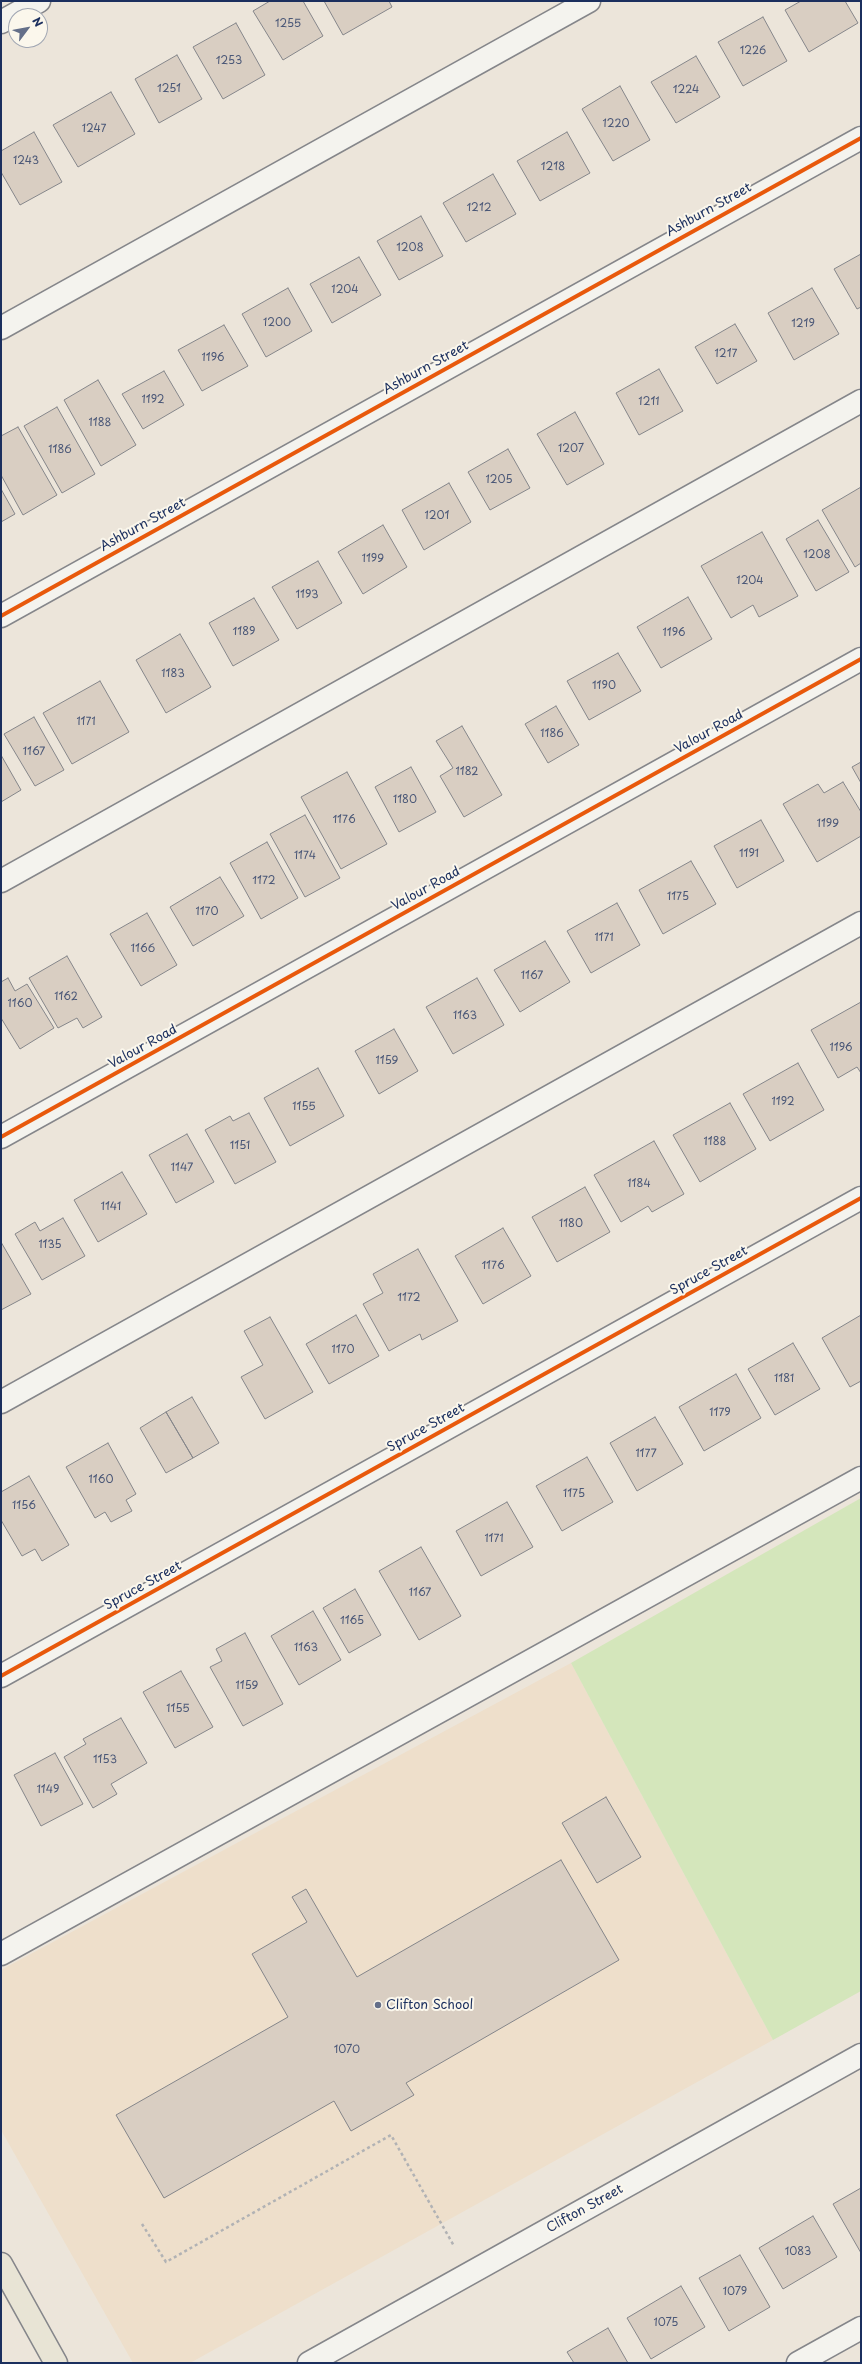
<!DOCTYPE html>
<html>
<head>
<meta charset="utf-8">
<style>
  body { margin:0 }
  #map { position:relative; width:862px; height:2364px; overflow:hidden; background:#ece5da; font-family:"Playpen Sans",sans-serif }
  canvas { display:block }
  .frame { position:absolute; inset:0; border:2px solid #1b2f5e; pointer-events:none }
  .north { position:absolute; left:8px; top:8px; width:40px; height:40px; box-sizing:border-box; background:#fbf7ec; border:1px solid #a1a7b3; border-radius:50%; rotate:58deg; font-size:11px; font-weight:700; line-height:16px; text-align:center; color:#1b2f5e }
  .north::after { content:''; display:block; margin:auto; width:14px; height:18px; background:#646f89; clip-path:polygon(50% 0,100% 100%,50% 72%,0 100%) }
</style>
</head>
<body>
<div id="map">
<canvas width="862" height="2364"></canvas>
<div class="frame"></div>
<div class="north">N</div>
</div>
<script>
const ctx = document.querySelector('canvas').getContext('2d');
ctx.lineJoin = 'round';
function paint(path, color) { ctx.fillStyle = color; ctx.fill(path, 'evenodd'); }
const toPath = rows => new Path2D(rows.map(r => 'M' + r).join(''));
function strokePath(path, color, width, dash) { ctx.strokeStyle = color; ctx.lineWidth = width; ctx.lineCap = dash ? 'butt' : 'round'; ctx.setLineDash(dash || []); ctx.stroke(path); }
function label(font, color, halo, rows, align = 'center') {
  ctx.font = font + ' "Playpen Sans",sans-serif'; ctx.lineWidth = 4; ctx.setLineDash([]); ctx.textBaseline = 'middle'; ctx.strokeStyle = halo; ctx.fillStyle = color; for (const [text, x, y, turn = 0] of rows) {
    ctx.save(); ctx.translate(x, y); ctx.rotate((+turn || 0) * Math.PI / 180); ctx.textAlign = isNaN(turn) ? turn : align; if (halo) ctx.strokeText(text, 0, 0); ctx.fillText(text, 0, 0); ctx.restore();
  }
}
paint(toPath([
  [571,1663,773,2040,190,2363,133,2363,1,2130,1,1970]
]), '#eedfcb');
paint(toPath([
  [861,1498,861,1991,773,2040,571,1663]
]), '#d4e6bb');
const building = toPath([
  [270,1,303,1,323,36,283,60,253,11,270,1],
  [324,1,389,1,392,7,343,35,324,1],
  [801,1,845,1,858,23,809,52,785,10,801,1],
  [763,17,787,61,743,86,718,42,763,17],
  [236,23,265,75,223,99,193,47,236,23],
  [177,55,202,99,159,123,135,79,177,55],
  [696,56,720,97,676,123,651,82,696,56],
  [620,86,650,140,613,161,582,109,620,86],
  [111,92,135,134,78,167,53,125,111,92],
  [34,132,62,182,20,205,1,172,1,151,34,132],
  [567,132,590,173,540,201,517,161,567,132],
  [493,174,516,214,466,242,443,203,493,174],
  [421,216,443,256,399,280,377,241,421,216],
  [861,254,861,307,857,309,834,269,861,254],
  [359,257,381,295,332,323,310,284,359,257],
  [288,288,312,331,266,357,242,314,288,288],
  [812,288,839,334,794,360,768,313,812,288],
  [735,324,757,361,717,384,695,347,735,324],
  [224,325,248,366,202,391,178,350,224,325],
  [659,369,683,411,639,435,616,393,659,369],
  [164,371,184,405,143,429,122,394,164,371],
  [98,380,136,445,101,466,64,400,98,380],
  [57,407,95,474,62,493,24,426,57,407],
  [575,412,604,464,567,485,537,434,575,412],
  [18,427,57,495,23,515,1,475,1,436,18,427],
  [508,449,530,488,490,510,468,472,508,449],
  [449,483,471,522,424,550,402,510,449,483],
  [861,487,861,563,855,567,822,510,861,487],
  [1,489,15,514,1,522,1,489],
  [818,520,849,572,816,591,786,539,818,520],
  [383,525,407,567,363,594,338,552,383,525],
  [762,532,798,596,759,617,753,605,731,618,701,566,762,532],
  [318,561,342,603,297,629,272,587,318,561],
  [688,597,712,639,661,668,637,627,688,597],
  [254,598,279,640,233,666,209,623,254,598],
  [180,634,211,687,166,713,136,660,180,634],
  [618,653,641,691,589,720,567,681,618,653],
  [100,681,129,732,72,764,43,713,100,681],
  [556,706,579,745,548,763,525,724,556,706],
  [34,717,64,770,35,786,4,734,34,717],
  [462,726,502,795,464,817,440,776,453,768,436,741,462,726],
  [1,755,21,790,1,802,1,755],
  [861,762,861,783,852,767,861,762],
  [411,767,436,812,399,832,375,787,411,767],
  [347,772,387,844,341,869,301,797,347,772],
  [843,782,861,812,861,836,817,862,783,804,818,784,824,793,843,782],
  [305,815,340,878,305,897,270,834,305,815],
  [761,820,784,861,737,888,714,846,761,820],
  [267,842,298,898,261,919,230,863,267,842],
  [691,861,716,904,663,934,639,890,691,861],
  [220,877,244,916,193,946,170,907,220,877],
  [617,903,640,945,591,973,567,931,617,903],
  [147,913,177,965,141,986,110,934,147,913],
  [545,941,570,982,520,1012,494,970,545,941],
  [67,956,102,1017,83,1028,77,1018,58,1028,29,978,67,956],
  [8,978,15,991,27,984,54,1028,20,1049,1,1018,1,982,8,978],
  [477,978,504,1025,453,1054,426,1007,477,978],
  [861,1002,861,1073,857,1067,838,1078,811,1030,861,1002],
  [394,1029,418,1071,379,1094,355,1051,394,1029],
  [798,1063,824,1110,770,1141,743,1094,798,1063],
  [318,1068,344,1116,290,1146,264,1098,318,1068],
  [730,1103,756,1149,700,1182,673,1135,730,1103],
  [249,1113,276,1162,235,1184,205,1130,230,1116,233,1121,249,1113],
  [187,1134,214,1182,176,1203,149,1155,187,1134],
  [654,1141,684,1194,652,1212,648,1206,621,1222,594,1175,654,1141],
  [122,1172,147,1214,98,1242,74,1200,122,1172],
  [585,1187,610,1232,557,1262,532,1217,585,1187],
  [63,1218,85,1256,42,1280,15,1234,35,1222,40,1231,63,1218],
  [503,1228,531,1276,483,1304,455,1256,503,1228],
  [1,1242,31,1294,1,1310,1,1242],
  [418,1249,458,1321,422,1340,420,1334,389,1351,363,1304,383,1293,373,1274,418,1249],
  [356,1315,379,1356,329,1384,306,1344,356,1315],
  [861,1315,861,1381,850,1387,822,1338,861,1315],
  [270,1317,313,1392,265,1419,241,1377,263,1365,244,1331,270,1317],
  [793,1343,820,1389,775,1415,748,1369,793,1343],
  [736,1374,761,1418,704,1451,679,1407,736,1374],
  [192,1397,219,1443,193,1458,166,1412,192,1397],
  [166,1412,193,1458,166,1473,140,1428,166,1412],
  [655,1417,683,1464,637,1491,610,1443,655,1417],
  [108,1443,136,1494,126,1500,132,1511,111,1522,105,1512,95,1518,66,1467,108,1443],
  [587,1457,613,1502,562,1531,536,1486,587,1457],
  [29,1476,69,1545,42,1561,35,1549,22,1556,1,1520,1,1492,29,1476],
  [507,1502,533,1547,481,1576,456,1531,507,1502],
  [421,1547,461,1616,419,1640,379,1571,421,1547],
  [355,1589,381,1635,349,1653,323,1608,355,1589],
  [313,1611,341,1660,299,1685,271,1636,313,1611],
  [245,1633,283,1704,243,1726,210,1667,222,1661,216,1649,245,1633],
  [181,1671,213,1727,175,1748,143,1692,181,1671],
  [121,1718,147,1763,111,1784,117,1794,93,1808,64,1757,86,1744,83,1739,121,1718],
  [55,1753,83,1804,41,1826,14,1775,55,1753],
  [606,1797,641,1857,597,1883,562,1823,606,1797],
  [561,1860,619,1960,406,2083,414,2095,351,2131,334,2101,164,2198,116,2115,288,2017,252,1954,307,1922,292,1897,306,1889,357,1977,561,1860],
  [861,2188,861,2253,833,2204,861,2188],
  [813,2216,837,2257,783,2289,759,2248,813,2216],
  [740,2255,770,2307,729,2331,699,2278,740,2255],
  [681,2286,705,2327,651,2359,627,2318,681,2286],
  [608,2328,628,2363,574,2363,567,2352,608,2328]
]);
paint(building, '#d9cec2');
strokePath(building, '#85868a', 1);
const minor = toPath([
  [1,22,39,1],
  [1,328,589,1],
  [1,616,861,138],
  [1,881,861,401],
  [1,1137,861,659],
  [1,1402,861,923],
  [1,1676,861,1198],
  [1,1954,861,1478],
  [309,2363,861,2055],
  [798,2363,861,2328]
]);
const major = toPath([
  [1,2264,56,2363]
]);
strokePath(minor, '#85868a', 25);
strokePath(major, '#85868a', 25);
strokePath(toPath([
  [142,2224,166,2262,391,2135,454,2246]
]), '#b1b2b4', 2.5, [3, 3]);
strokePath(minor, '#f4f3ee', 22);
strokePath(major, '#e8e4d5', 22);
strokePath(toPath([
  [1,616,861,138],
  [1,1137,861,659],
  [1,1676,861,1198]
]), '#e8590c', 4);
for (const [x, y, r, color] of [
  [378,2005,4,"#646f89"]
]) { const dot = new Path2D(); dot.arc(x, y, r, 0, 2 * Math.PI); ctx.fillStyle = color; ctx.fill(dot); strokePath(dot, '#fbf7ec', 1.5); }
label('11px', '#4a5777', null, [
  ["1255",288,24],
  ["1226",753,51],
  ["1253",229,61],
  ["1251",169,89],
  ["1224",686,90],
  ["1220",616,124],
  ["1247",94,129],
  ["1243",26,161],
  ["1218",553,167],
  ["1212",479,208],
  ["1208",410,248],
  ["1204",345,290],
  ["1200",277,323],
  ["1219",803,324],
  ["1217",726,354],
  ["1196",213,358],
  ["1192",153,400],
  ["1211",649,402],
  ["1188",100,423],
  ["1207",571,449],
  ["1186",60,450],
  ["1205",499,480],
  ["1201",437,516],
  ["1208",817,555],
  ["1199",373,559],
  ["1204",750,581],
  ["1193",307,595],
  ["1189",244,632],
  ["1196",674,633],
  ["1183",173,674],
  ["1190",604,686],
  ["1171",86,722],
  ["1186",552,734],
  ["1167",34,752],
  ["1182",467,772],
  ["1180",405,800],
  ["1176",344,820],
  ["1199",828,824],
  ["1191",749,854],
  ["1174",305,856],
  ["1172",264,881],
  ["1175",678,897],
  ["1170",207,912],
  ["1171",604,938],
  ["1166",143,949],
  ["1167",532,976],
  ["1162",66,997],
  ["1160",20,1004],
  ["1163",465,1016],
  ["1196",841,1048],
  ["1159",387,1061],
  ["1192",783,1102],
  ["1155",304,1107],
  ["1188",715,1142],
  ["1151",240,1146],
  ["1147",182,1168],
  ["1184",639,1184],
  ["1141",111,1207],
  ["1180",571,1224],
  ["1135",50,1245],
  ["1176",493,1266],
  ["1172",409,1298],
  ["1170",343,1350],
  ["1181",784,1379],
  ["1179",720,1413],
  ["1177",646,1454],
  ["1160",101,1480],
  ["1175",574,1494],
  ["1156",24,1506],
  ["1171",494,1539],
  ["1167",420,1593],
  ["1165",352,1621],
  ["1163",306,1648],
  ["1159",247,1686],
  ["1155",178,1709],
  ["1153",105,1760],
  ["1149",48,1790],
  ["1070",347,2050],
  ["1083",798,2252],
  ["1079",735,2292],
  ["1075",666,2323]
]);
label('13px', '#1b2f5e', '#fbf7ec', [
  ["Ashburn Street",709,210,-29],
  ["Ashburn Street",426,368,-29],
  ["Ashburn Street",143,525,-29],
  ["Valour Road",709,732,-29],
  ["Valour Road",426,889,-29],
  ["Valour Road",143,1047,-29],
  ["Spruce Street",709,1271,-29],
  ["Spruce Street",426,1428,-29],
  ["Spruce Street",143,1586,-29],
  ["Clifton Street",585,2209,-29]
]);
label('13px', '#1b2f5e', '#fbf7ec', [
  ["Clifton School",386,2005]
], 'left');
</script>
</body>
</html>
